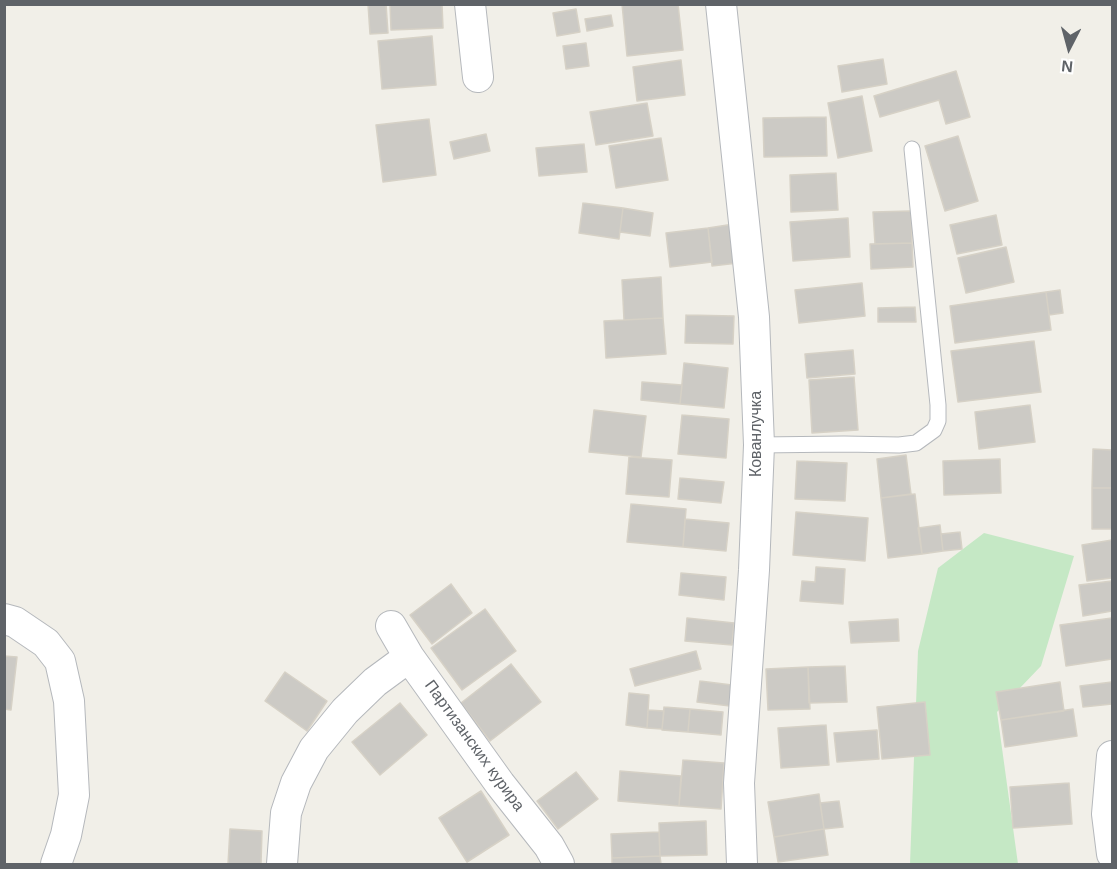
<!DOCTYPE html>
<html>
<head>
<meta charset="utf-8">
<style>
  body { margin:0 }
  #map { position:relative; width:1117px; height:869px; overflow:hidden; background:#f1efe8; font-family:Helvetica,sans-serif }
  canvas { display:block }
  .frame { position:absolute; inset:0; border:6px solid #5f6368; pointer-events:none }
  .north { position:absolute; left:1039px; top:18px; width:60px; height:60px; -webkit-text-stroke:4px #fff; paint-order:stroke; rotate:186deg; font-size:16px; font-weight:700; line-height:24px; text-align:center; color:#5f6368 }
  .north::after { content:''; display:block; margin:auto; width:21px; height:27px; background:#5f6368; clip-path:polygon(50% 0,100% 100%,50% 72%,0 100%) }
</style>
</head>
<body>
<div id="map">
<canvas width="1117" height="869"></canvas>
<div class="frame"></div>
<div class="north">N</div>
</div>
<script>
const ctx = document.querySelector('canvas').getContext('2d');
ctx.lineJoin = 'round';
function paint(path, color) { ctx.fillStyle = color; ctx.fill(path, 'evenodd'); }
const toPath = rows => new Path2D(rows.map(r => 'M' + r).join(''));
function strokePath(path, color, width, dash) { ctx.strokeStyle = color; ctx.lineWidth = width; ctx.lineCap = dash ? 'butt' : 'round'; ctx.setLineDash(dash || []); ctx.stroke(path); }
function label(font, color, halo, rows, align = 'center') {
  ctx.font = font + ' Helvetica,sans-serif'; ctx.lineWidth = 4.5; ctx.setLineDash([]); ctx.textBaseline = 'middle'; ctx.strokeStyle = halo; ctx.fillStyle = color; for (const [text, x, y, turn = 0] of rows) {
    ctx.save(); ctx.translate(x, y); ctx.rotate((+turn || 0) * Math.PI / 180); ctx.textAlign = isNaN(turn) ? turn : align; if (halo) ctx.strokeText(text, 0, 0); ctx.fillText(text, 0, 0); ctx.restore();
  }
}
paint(toPath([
  [984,533,1074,556,1041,666,997,712,1018,864,910,864,918,651,938,568]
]), '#c5e8c5');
const building = toPath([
  [368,4,386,4,388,33,370,34,368,4],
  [390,4,442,4,443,28,391,30,390,4],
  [622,4,678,4,683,50,627,56,622,4],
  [576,9,580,32,557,36,553,13,576,9],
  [611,15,613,26,587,31,585,19,611,15],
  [432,36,436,85,382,89,378,41,432,36],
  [586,43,589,66,566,69,563,46,586,43],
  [883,59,887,84,842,92,838,66,883,59],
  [681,60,685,95,637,101,633,67,681,60],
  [956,71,970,117,946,124,939,100,880,117,874,96,956,71],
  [862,96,872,151,838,158,828,103,862,96],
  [647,103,653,136,596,145,590,112,647,103],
  [826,117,827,156,764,157,763,118,826,117],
  [429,119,436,175,383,182,376,125,429,119],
  [486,134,490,151,454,159,450,142,486,134],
  [958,136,978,201,945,211,925,146,958,136],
  [661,138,668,180,616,188,609,146,661,138],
  [584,144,587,172,539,176,536,148,584,144],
  [836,173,838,210,791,212,790,175,836,173],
  [583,203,623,208,619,239,579,233,583,203],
  [623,208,653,213,650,236,620,232,623,208],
  [911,211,912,243,875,244,873,212,911,211],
  [996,215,1002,245,957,254,950,225,996,215],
  [848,218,850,257,793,261,790,222,848,218],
  [734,224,738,263,712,266,708,228,734,224],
  [708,228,712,262,670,267,666,233,708,228],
  [912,243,913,267,871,269,870,244,912,243],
  [1006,247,1014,282,966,293,958,258,1006,247],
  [661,277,663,318,624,320,622,280,661,277],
  [862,283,865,316,799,323,795,290,862,283],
  [1060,290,1063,313,1049,315,1046,292,1060,290],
  [1046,292,1051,330,955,343,950,306,1046,292],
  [915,307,916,322,878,322,878,308,915,307],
  [686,315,734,316,733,344,685,343,686,315],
  [663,318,666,354,606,358,604,321,663,318],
  [1034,341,1041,392,958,402,951,351,1034,341],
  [853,350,855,374,807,378,805,354,853,350],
  [684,363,728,368,724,408,680,404,684,363],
  [854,377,858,430,812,433,809,380,854,377],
  [642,382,682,385,680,404,641,400,642,382],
  [1030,405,1035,442,979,449,975,412,1030,405],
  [594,410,646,416,641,457,589,452,594,410],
  [682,415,729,419,726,458,678,454,682,415],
  [1093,449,1112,450,1112,488,1092,488,1093,449],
  [906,455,911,494,881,498,877,459,906,455],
  [629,457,672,460,669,497,626,494,629,457],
  [1000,459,1001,493,944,495,943,461,1000,459],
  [797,461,847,463,845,501,795,499,797,461],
  [680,478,724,482,721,503,678,499,680,478],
  [1092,488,1112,488,1112,529,1092,529,1092,488],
  [915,494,922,554,888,558,881,498,915,494],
  [631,504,686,509,683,547,627,542,631,504],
  [796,512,868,518,865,561,793,555,796,512],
  [685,519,729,523,726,551,683,547,685,519],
  [940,525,943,551,922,554,918,528,940,525],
  [960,532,962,549,943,551,941,534,960,532],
  [1112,540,1112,578,1087,581,1082,545,1112,540],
  [816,567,845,569,843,604,800,601,802,581,815,582,816,567],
  [681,573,726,577,724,600,679,595,681,573],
  [1112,581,1112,611,1083,616,1079,585,1112,581],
  [451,584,472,613,432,644,410,615,451,584],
  [485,609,516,651,462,690,431,648,485,609],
  [687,618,734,623,732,645,685,641,687,618],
  [1112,618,1112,659,1066,666,1060,625,1112,618],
  [898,619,899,641,851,643,849,622,898,619],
  [696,651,701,669,635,686,630,669,696,651],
  [4,656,17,657,11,710,4,709,4,656],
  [511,664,541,702,490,741,461,703,511,664],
  [845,666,847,702,809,703,808,667,845,666],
  [808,667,810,709,768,710,766,669,808,667],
  [285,672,327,701,307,731,265,701,285,672],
  [700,681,732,685,730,706,697,702,700,681],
  [1060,682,1064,711,1001,720,996,692,1060,682],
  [1112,682,1112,704,1083,707,1080,686,1112,682],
  [629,693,649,695,647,728,626,725,629,693],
  [925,702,930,755,882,759,877,707,925,702],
  [400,703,427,735,380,775,352,742,400,703],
  [664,707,690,709,688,732,662,730,664,707],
  [690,709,723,712,721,735,688,732,690,709],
  [1073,709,1077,736,1005,747,1001,720,1073,709],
  [648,710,664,711,662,729,647,728,648,710],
  [826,725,829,765,781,768,778,728,826,725],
  [877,730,879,759,837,762,834,733,877,730],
  [683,760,724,763,721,809,679,806,683,760],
  [620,771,681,776,679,806,618,801,620,771],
  [576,772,598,799,558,829,537,801,576,772],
  [1069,783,1072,824,1013,828,1010,787,1069,783],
  [481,791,509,835,467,862,439,818,481,791],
  [819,794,824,829,774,837,768,802,819,794],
  [839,801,843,827,824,829,820,803,839,801],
  [706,821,707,855,660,856,659,823,706,821],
  [230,829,262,831,261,864,228,864,230,829],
  [824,829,828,855,778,862,774,837,824,829],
  [659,832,660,856,612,858,611,834,659,832],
  [660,856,661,864,612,864,612,858,660,856]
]);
paint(building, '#cccac5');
strokePath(building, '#d6d1c6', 1.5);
const service = toPath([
  [759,445,844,444,899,445,916,443,934,430,938,421,938,405,912,149]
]);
const minor = toPath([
  [470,4,478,77],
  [721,4,754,317,759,445,754,570,739,783,742,864],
  [4,619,15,622,46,643,60,661,69,701,74,795,66,835,56,864],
  [391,626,409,657,500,784,549,846,559,864],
  [1112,756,1107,814,1112,854],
  [282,864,286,813,296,783,314,749,345,711,375,682,409,657]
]);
strokePath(service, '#b5b8bc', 17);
strokePath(minor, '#b5b8bc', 32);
strokePath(service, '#fff', 15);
strokePath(minor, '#fff', 30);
label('16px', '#5f6368', '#fff', [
  ["Кованлучка",757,434,-90],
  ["Партизанских курира",474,746,54]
]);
</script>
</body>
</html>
